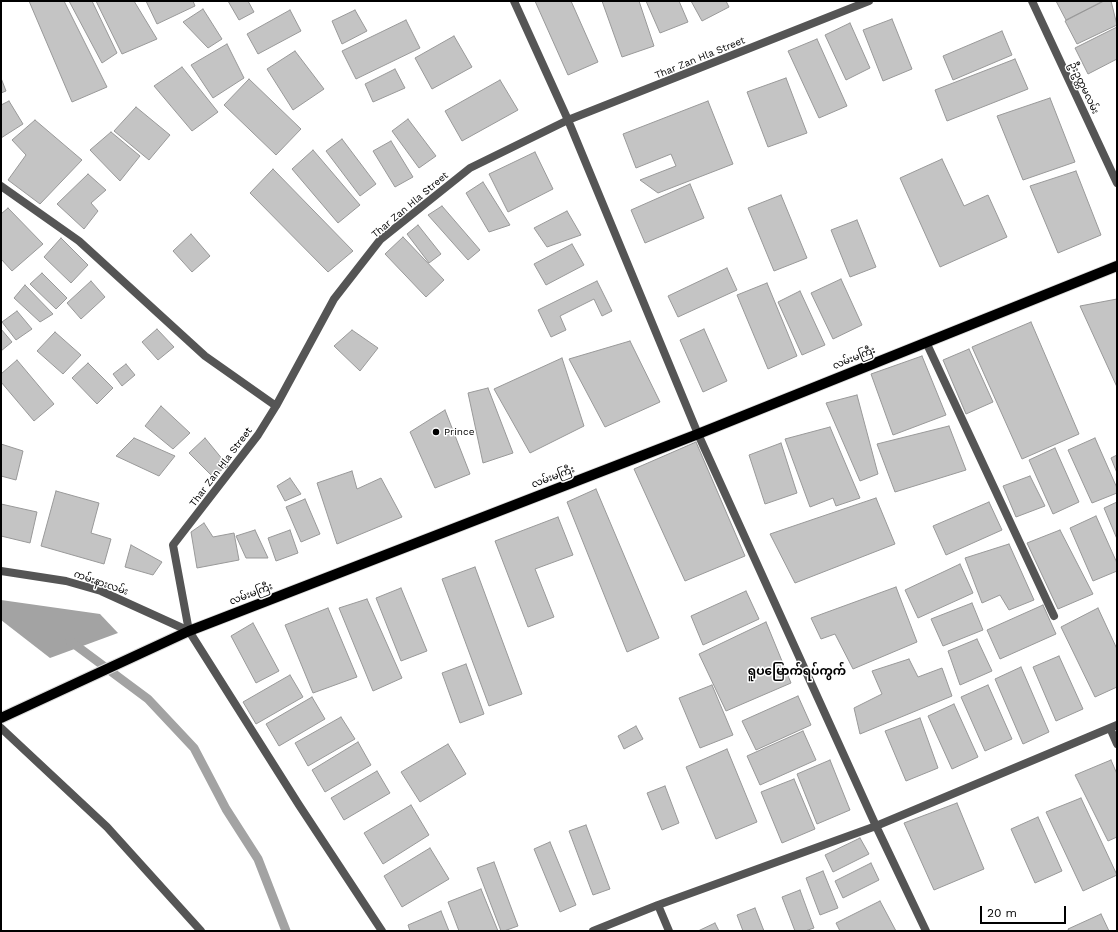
<!DOCTYPE html>
<html>
<head>
<meta charset="utf-8">
<style>
  body { margin:0 }
  #map { position:relative; width:1118px; height:932px; overflow:hidden; background:#fff; font-family:"Work Sans",sans-serif }
  canvas { display:block }
  .frame { position:absolute; inset:0; border:2px solid #000; pointer-events:none }
  .scale { position:absolute; left:980px; top:906px; width:86px; height:18px; box-sizing:border-box; border:2px solid #000; border-top:0; padding-left:5px; font-size:12px; line-height:14px; white-space:nowrap; color:#000; -webkit-text-stroke:3px #fff; paint-order:stroke }
</style>
</head>
<body>
<div id="map">
<canvas width="1118" height="932"></canvas>
<div class="frame"></div>
<div class="scale">20 m</div>
</div>
<script>
const ctx = document.querySelector('canvas').getContext('2d');
ctx.lineJoin = 'round';
function paint(path, color) { ctx.fillStyle = color; ctx.fill(path, 'evenodd'); }
const toPath = rows => new Path2D(rows.map(r => 'M' + r).join(''));
function strokePath(path, color, width, dash) { ctx.strokeStyle = color; ctx.lineWidth = width; ctx.lineCap = dash ? 'butt' : 'round'; ctx.setLineDash(dash || []); ctx.stroke(path); }
function label(font, color, halo, rows, align = 'center') {
  ctx.font = font + ' "Work Sans","Noto Sans Myanmar",sans-serif'; ctx.lineWidth = 3; ctx.setLineDash([]); ctx.textBaseline = 'middle'; ctx.strokeStyle = halo; ctx.fillStyle = color; for (const [text, x, y, turn = 0] of rows) {
    ctx.save(); ctx.translate(x, y); ctx.rotate((+turn || 0) * Math.PI / 180); ctx.textAlign = isNaN(turn) ? turn : align; if (halo) ctx.strokeText(text, 0, 0); ctx.fillText(text, 0, 0); ctx.restore();
  }
}
paint(toPath([
  [1,600,100,614,118,633,50,658,1,620]
]), '#a3a3a3');
strokePath(toPath([
  [70,641,148,699,194,748,226,809,258,859,286,931]
]), '#a3a3a3', 9);
const building = toPath([
  [29,1,64,1,107,87,72,102,29,1],
  [69,1,92,1,117,53,102,63,69,1],
  [96,1,134,1,157,39,122,54,96,1],
  [146,1,193,1,195,6,157,24,146,1],
  [228,1,248,1,254,12,239,20,228,1],
  [535,1,571,1,598,62,568,75,535,1],
  [602,1,639,1,654,46,622,57,602,1],
  [646,1,679,1,688,22,660,33,646,1],
  [691,1,726,1,729,7,702,21,691,1],
  [1056,1,1103,1,1066,20,1056,1],
  [1104,1,1111,1,1117,25,1077,44,1065,21,1104,1],
  [203,9,222,39,208,48,183,22,203,9],
  [290,10,301,31,258,54,247,34,290,10],
  [355,10,367,31,342,44,332,21,355,10],
  [892,19,912,69,883,81,863,30,892,19],
  [406,20,420,48,356,79,342,51,406,20],
  [850,23,870,68,846,80,825,35,850,23],
  [1117,27,1117,59,1088,74,1075,48,1117,27],
  [1002,31,1012,55,953,80,943,56,1002,31],
  [454,36,472,67,432,89,415,58,454,36],
  [817,39,847,106,819,118,788,51,817,39],
  [227,44,244,78,213,98,191,65,227,44],
  [295,51,324,89,293,110,267,69,295,51],
  [1015,59,1028,89,947,121,935,90,1015,59],
  [182,67,218,112,192,131,154,86,182,67],
  [395,69,405,88,373,102,365,84,395,69],
  [1,78,6,91,1,93,1,78],
  [786,78,807,133,768,147,747,92,786,78],
  [249,79,301,129,276,155,224,105,249,79],
  [500,80,518,110,462,141,445,111,500,80],
  [1050,98,1075,162,1023,180,997,116,1050,98],
  [9,101,23,124,1,138,1,105,9,101],
  [708,101,733,164,658,193,640,180,676,166,671,154,636,168,623,134,708,101],
  [136,107,170,135,149,160,114,131,136,107],
  [408,119,436,156,419,168,392,131,408,119],
  [35,120,82,160,40,204,8,180,26,155,12,140,35,120],
  [111,132,140,156,120,181,90,150,111,132],
  [342,139,376,184,360,196,326,151,342,139],
  [391,141,413,177,395,187,373,151,391,141],
  [313,150,360,205,338,223,292,169,313,150],
  [535,152,553,189,508,212,489,174,535,152],
  [942,159,964,206,988,195,1007,237,940,267,900,178,942,159],
  [273,169,353,251,328,272,250,193,273,169],
  [1076,171,1101,235,1058,253,1030,186,1076,171],
  [88,174,106,190,91,203,98,211,84,229,57,204,88,174],
  [483,182,510,225,489,232,466,193,483,182],
  [690,184,704,218,645,243,631,210,690,184],
  [781,195,807,258,774,271,748,208,781,195],
  [442,206,480,250,468,260,428,215,442,206],
  [8,208,43,244,12,271,1,259,1,214,8,208],
  [567,211,581,235,547,247,534,228,567,211],
  [857,220,876,267,850,277,831,230,857,220],
  [418,225,441,254,429,263,407,234,418,225],
  [191,234,210,256,192,272,173,251,191,234],
  [403,237,444,280,426,297,385,254,403,237],
  [61,238,88,265,71,283,44,257,61,238],
  [572,244,584,265,546,285,534,264,572,244],
  [727,268,737,290,678,317,668,296,727,268],
  [42,273,67,298,56,309,30,284,42,273],
  [841,279,862,325,833,339,811,293,841,279],
  [91,281,105,297,81,319,67,303,91,281],
  [597,281,612,311,602,316,594,299,560,316,566,330,551,337,538,310,597,281],
  [767,283,797,356,768,369,737,295,767,283],
  [25,285,53,314,40,322,14,298,25,285],
  [800,291,825,345,802,355,778,302,800,291],
  [1117,299,1117,387,1080,306,1117,299],
  [17,311,32,329,16,340,2,322,17,311],
  [1031,322,1079,434,1022,459,972,347,1031,322],
  [1,329,12,342,1,351,1,329],
  [157,329,174,347,158,360,142,342,157,329],
  [704,329,727,381,703,392,680,340,704,329],
  [352,330,378,348,360,371,334,346,352,330],
  [55,332,81,355,63,374,37,351,55,332],
  [630,341,660,402,605,427,569,359,630,341],
  [969,349,993,402,966,414,943,360,969,349],
  [922,356,946,415,893,435,871,374,922,356],
  [562,358,584,426,530,453,494,389,562,358],
  [17,360,54,404,34,421,1,382,1,374,17,360],
  [88,363,113,388,97,404,72,378,88,363],
  [126,364,135,375,122,386,113,374,126,364],
  [488,388,513,453,483,463,468,393,488,388],
  [857,395,878,474,860,481,826,403,857,395],
  [161,406,190,433,173,449,145,426,161,406],
  [445,410,470,474,435,488,410,432,445,410],
  [949,426,966,470,895,492,877,444,949,426],
  [830,427,860,498,836,506,833,498,810,507,785,439,830,427],
  [134,438,175,456,159,476,116,456,134,438],
  [205,438,228,466,212,476,189,453,205,438],
  [1095,438,1117,488,1117,493,1092,503,1068,450,1095,438],
  [696,442,745,556,685,581,634,469,696,442],
  [781,443,797,493,765,504,749,455,781,443],
  [1,444,23,451,16,480,1,476,1,444],
  [1055,448,1079,502,1053,514,1029,460,1055,448],
  [1117,455,1117,473,1111,458,1117,455],
  [352,471,357,489,381,478,402,517,337,544,317,483,352,471],
  [1030,476,1045,506,1016,517,1003,486,1030,476],
  [290,478,301,494,285,501,277,486,290,478],
  [596,489,659,638,627,652,567,502,596,489],
  [56,491,99,503,91,533,111,539,104,564,41,546,56,491],
  [876,498,895,544,795,583,770,534,876,498],
  [305,499,320,534,301,542,286,507,305,499],
  [989,502,1002,530,946,555,933,526,989,502],
  [1117,502,1117,539,1104,508,1117,502],
  [1,504,37,512,30,543,1,536,1,504],
  [1096,516,1117,563,1117,571,1093,581,1070,528,1096,516],
  [558,517,573,555,535,569,554,617,528,627,495,541,558,517],
  [204,523,213,537,234,533,239,560,197,568,191,532,204,523],
  [255,530,268,558,246,558,236,536,255,530],
  [290,530,298,553,276,561,268,538,290,530],
  [1060,530,1093,594,1058,609,1027,543,1060,530],
  [1009,544,1034,600,1009,610,1000,595,982,603,965,558,1009,544],
  [131,545,162,562,153,575,125,567,131,545],
  [960,564,973,593,918,618,905,590,960,564],
  [475,567,522,694,489,706,442,579,475,567],
  [896,587,917,642,853,669,835,634,821,639,811,618,896,587],
  [401,588,427,651,401,661,376,598,401,588],
  [746,591,759,619,703,645,691,616,746,591],
  [367,599,402,678,373,691,339,608,367,599],
  [972,603,983,630,943,646,931,619,972,603],
  [1043,605,1056,634,1000,659,987,630,1043,605],
  [328,608,357,677,313,693,285,625,328,608],
  [1098,608,1117,649,1117,687,1095,697,1061,627,1098,608],
  [766,622,791,683,726,711,699,654,766,622],
  [253,623,279,671,256,683,231,636,253,623],
  [977,639,992,671,960,685,948,651,977,639],
  [1059,656,1083,709,1056,721,1033,667,1059,656],
  [909,659,918,677,942,668,952,696,860,734,854,708,882,694,872,671,909,659],
  [466,664,484,714,460,723,442,673,466,664],
  [1021,667,1049,732,1023,744,995,679,1021,667],
  [290,675,303,697,256,724,243,702,290,675],
  [712,685,733,735,700,748,679,698,712,685],
  [988,685,1012,739,985,751,961,697,988,685],
  [798,696,811,725,756,750,742,721,798,696],
  [312,697,325,719,279,746,266,724,312,697],
  [954,704,978,757,952,769,928,716,954,704],
  [341,717,355,739,308,766,295,743,341,717],
  [920,718,938,768,906,781,885,731,920,718],
  [636,726,643,739,624,749,618,736,636,726],
  [803,731,816,760,760,785,747,756,803,731],
  [358,742,371,765,325,792,312,770,358,742],
  [448,744,466,774,420,802,401,772,448,744],
  [727,749,757,822,716,839,686,767,727,749],
  [830,760,850,810,817,824,797,774,830,760],
  [1111,760,1117,774,1117,837,1108,841,1075,775,1111,760],
  [377,771,390,793,344,820,331,798,377,771],
  [794,779,815,829,782,843,761,792,794,779],
  [665,786,679,823,662,830,647,793,665,786],
  [1081,798,1117,875,1083,891,1046,812,1081,798],
  [957,803,984,869,934,890,904,823,957,803],
  [411,805,429,835,383,864,364,833,411,805],
  [1038,817,1062,871,1035,883,1011,829,1038,817],
  [586,825,610,889,593,895,569,831,586,825],
  [860,838,869,854,833,872,825,855,860,838],
  [550,842,576,905,560,912,534,849,550,842],
  [430,848,449,879,402,907,384,876,430,848],
  [494,862,518,926,504,931,501,931,477,868,494,862],
  [871,863,879,880,843,898,835,881,871,863],
  [823,871,838,908,820,915,806,878,823,871],
  [481,889,498,931,459,931,448,902,481,889],
  [800,890,814,928,805,931,795,931,782,897,800,890],
  [880,901,896,931,840,931,836,923,880,901],
  [755,908,764,931,743,931,737,915,755,908],
  [441,911,449,931,410,931,408,925,441,911],
  [1101,914,1109,931,1069,931,1068,929,1101,914],
  [715,923,719,931,698,931,715,923]
]);
paint(building, '#c4c4c4');
strokePath(building, '#999', 1);
const primary = toPath([
  [1,718,189,631,698,434,1117,266]
]);
strokePath(primary, '#dbdbdb', 12);
strokePath(toPath([
  [514,1,568,120,698,434,876,826,926,931],
  [1032,1,1117,183],
  [1,186,79,241,205,356,276,406],
  [926,342,1054,616],
  [1,728,107,827,201,931],
  [1110,728,1117,744],
  [658,905,669,931],
  [382,931,299,805,189,631,173,545,258,435,276,406,334,299,380,240,470,168,568,120,869,1],
  [593,931,658,905,876,826,1117,725]
]), '#555', 8);
strokePath(toPath([
  [1,571,66,581,101,591,189,631]
]), '#555', 8);
strokePath(primary, '#000', 10);
for (const [x, y, r, color] of [
  [436,432,4,"#000"]
]) { const dot = new Path2D(); dot.arc(x, y, r, 0, 2 * Math.PI); ctx.fillStyle = color; ctx.fill(dot); strokePath(dot, '#fff', 1.5); }
label('10px', '#000', '#fff', [
  ["Thar Zan Hla Street",700,58,-22],
  ["ဦးဥတ္တမလမ်း",1084,88,65],
  ["Thar Zan Hla Street",410,205,-40],
  ["လမ်းမကြီး",854,358,-22],
  ["Thar Zan Hla Street",221,467,-53],
  ["လမ်းမကြီး",553,477,-21],
  ["ကမ်းနားလမ်း",101,583,19],
  ["လမ်းမကြီး",251,594,-21]
]);
label('10px', '#000', '#fff', [
  ["Prince",444,432]
], 'left');
label('bold 12px', '#000', '#fff', [
  ["ရူပမြောက်ရပ်ကွက်",797,671]
]);
</script>
</body>
</html>
